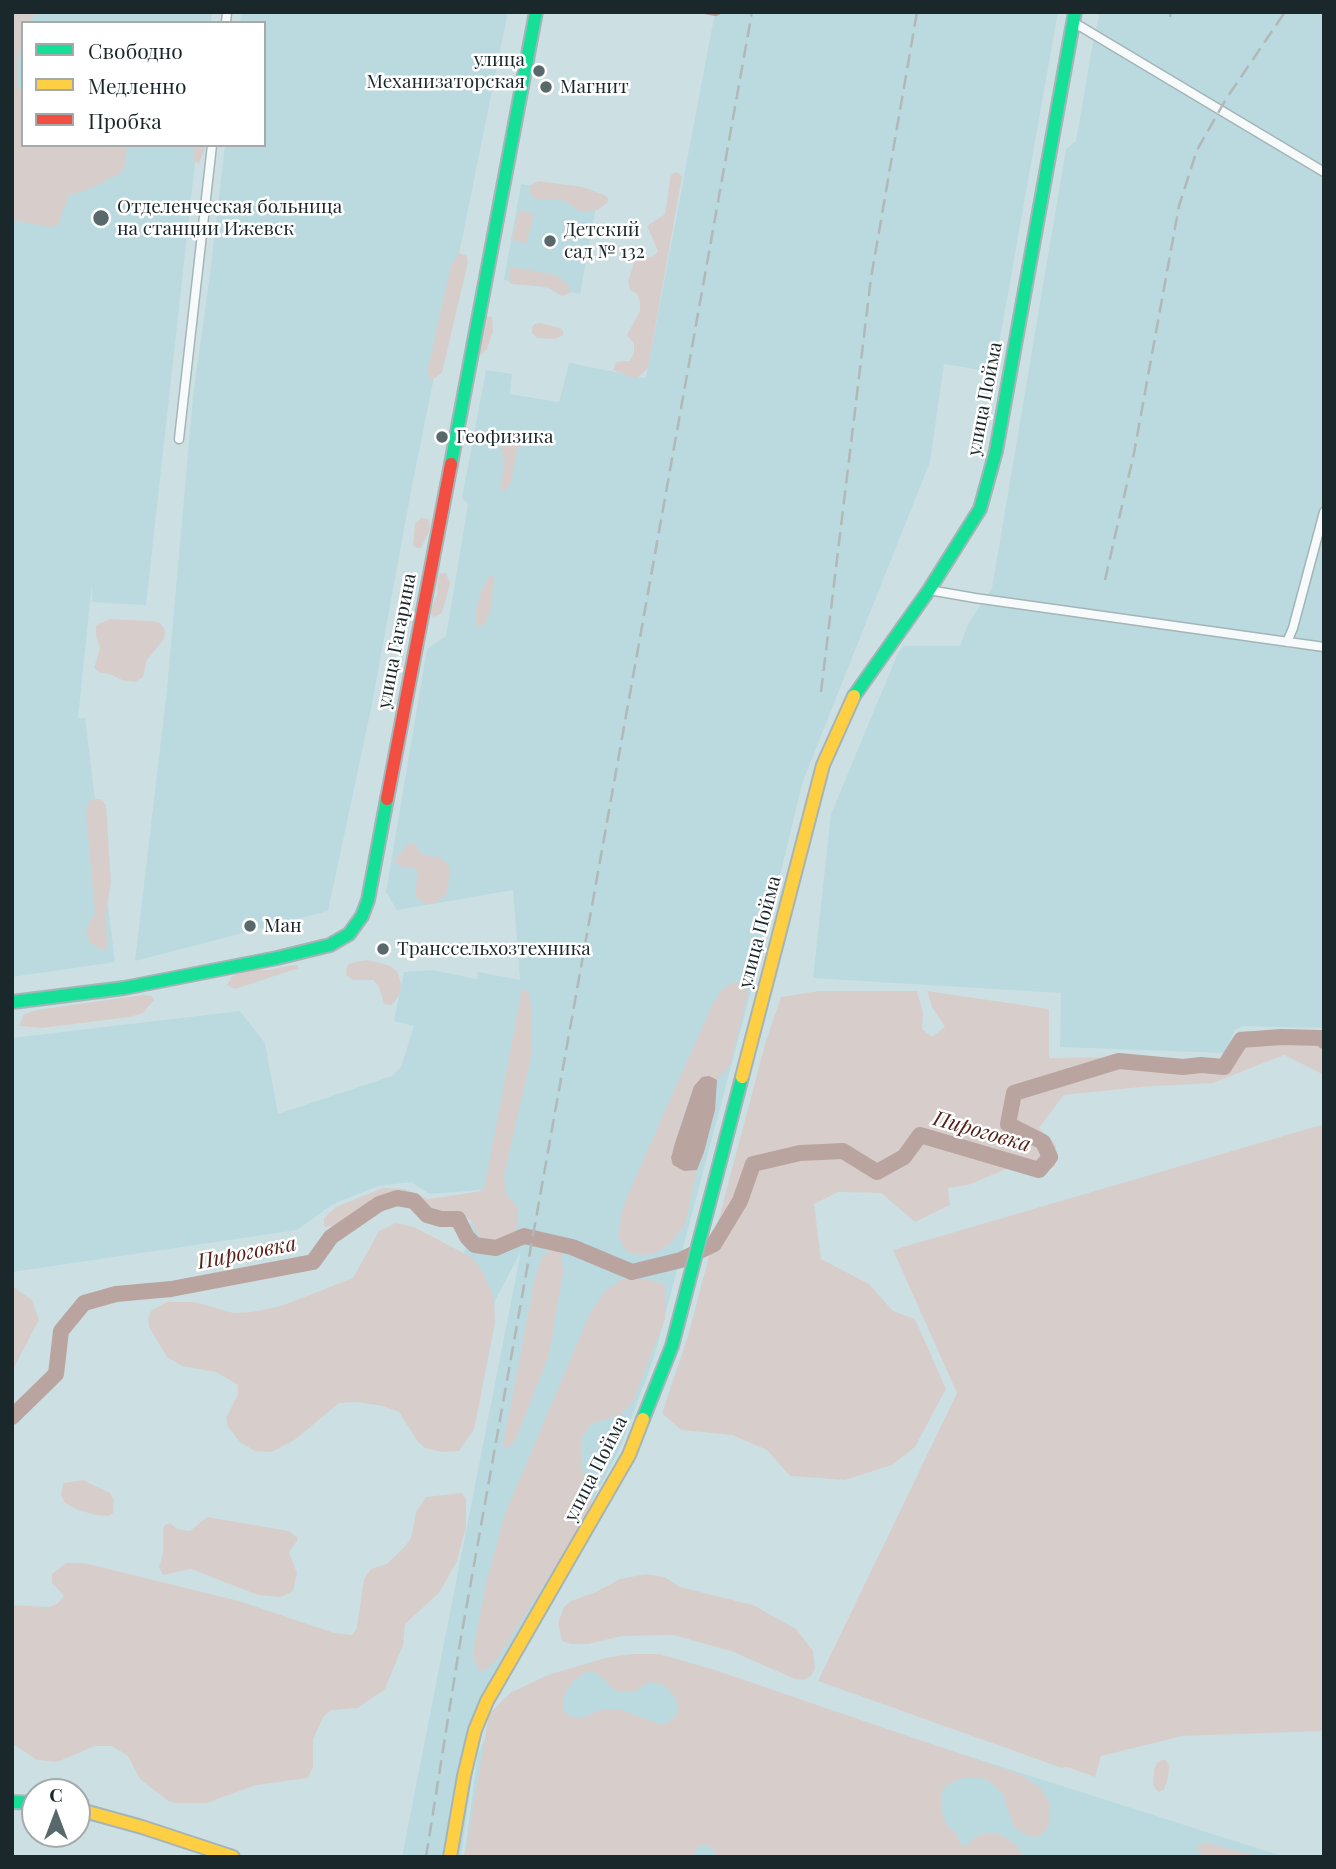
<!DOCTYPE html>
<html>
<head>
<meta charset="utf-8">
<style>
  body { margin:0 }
  #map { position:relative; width:1336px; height:1869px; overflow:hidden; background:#cce0e3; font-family:"Playfair Display",serif }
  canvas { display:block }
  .frame { position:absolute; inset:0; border:14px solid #1b282b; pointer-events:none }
  .legend { position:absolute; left:21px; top:21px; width:245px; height:126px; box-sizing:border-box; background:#fff; border:2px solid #a4a9aa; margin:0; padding:9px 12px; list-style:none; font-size:21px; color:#1b282b }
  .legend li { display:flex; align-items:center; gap:14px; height:35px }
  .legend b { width:35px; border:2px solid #a4a9aa }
  .north { position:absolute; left:21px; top:1778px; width:70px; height:70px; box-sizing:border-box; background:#fff; border:2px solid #a4a9aa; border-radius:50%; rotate:0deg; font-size:19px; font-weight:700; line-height:28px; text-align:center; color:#1b282b }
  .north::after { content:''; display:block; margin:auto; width:24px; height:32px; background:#59686b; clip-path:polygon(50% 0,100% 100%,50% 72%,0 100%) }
</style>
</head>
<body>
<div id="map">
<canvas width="1336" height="1869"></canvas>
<div class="frame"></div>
<ul class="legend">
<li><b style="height:9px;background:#16e098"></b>Свободно</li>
<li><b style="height:9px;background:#ffcf43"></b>Медленно</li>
<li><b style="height:9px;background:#f24e42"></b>Пробка</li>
</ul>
<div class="north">С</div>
</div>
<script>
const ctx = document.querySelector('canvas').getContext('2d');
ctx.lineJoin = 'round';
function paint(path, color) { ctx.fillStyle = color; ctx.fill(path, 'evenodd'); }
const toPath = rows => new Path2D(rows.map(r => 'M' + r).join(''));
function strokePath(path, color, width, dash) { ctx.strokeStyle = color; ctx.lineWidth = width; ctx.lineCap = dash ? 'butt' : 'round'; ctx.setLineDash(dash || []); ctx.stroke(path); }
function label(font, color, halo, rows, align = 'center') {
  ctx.font = font + ' "Playfair Display",serif'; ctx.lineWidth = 5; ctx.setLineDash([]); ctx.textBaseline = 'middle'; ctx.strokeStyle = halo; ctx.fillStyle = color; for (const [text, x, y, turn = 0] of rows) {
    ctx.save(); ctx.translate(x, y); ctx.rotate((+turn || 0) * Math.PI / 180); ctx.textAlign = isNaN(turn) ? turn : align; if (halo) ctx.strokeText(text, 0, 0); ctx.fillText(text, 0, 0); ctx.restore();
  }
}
paint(toPath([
  [12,12,212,12,211,23,23,23,23,145,197,145,146,605,92,602,92,583,78,718,85,718,115,962,12,977],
  [241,12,508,12,412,486,371,709,328,911,135,961,167,689,193,397,210,274,225,145,264,145,264,23,240,23],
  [715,12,1058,12,994,372,944,364,930,462,803,781,761,953,653,1361,619,1450,495,1685,475,1757,461,1857,402,1857,521,1251,474,1341,449,1335,467,1237,480,1190,430,1194,411,1182,378,1186,333,1204,297,1230,12,1272,12,1038,240,1011,265,1043,278,1114,392,1076,401,1067,414,1026,394,1021,404,972,432,970,477,979,478,972,520,980,513,890,397,910,386,892,427,649,446,636,468,504,462,498,486,370,512,374,510,394,559,402,569,363,646,378],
  [1100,12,1324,12,1324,1028,1243,1026,1235,1030,1225,1053,1060,1047,1061,993,813,978,831,814,898,653,904,646,960,646,968,624,992,588,1066,149,1076,141,1092,48],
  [521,184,581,194,597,201,580,294,504,280],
  [654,1656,1285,1857,464,1857,478,1754,502,1703,582,1665]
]), '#badae0');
paint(toPath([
  [12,12,37,12,29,23,23,23,23,43,17,60,17,86,23,93,23,145,126,145,127,147,125,166,119,174,84,191,69,195,58,225,50,227,12,220],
  [193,145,206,145,199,164,193,160],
  [675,172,679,173,682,177,648,368,638,377,630,377,613,370,616,362,630,361,634,353,634,344,627,335,640,311,640,302,637,294,630,290,628,281,635,260,652,257,658,251,647,226,665,214,671,175],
  [539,181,583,187,604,195,608,198,608,202,598,210,581,212,563,200,536,199,529,193,531,185],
  [519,210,534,214,527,243,512,240],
  [459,253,467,256,468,262,442,373,432,380,429,377,428,369,451,265],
  [514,267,555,275,570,285,570,293,562,296,547,287,511,284,509,281,510,268],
  [484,316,492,317,493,331,487,349,481,355,478,353,477,341],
  [541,323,560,328,563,331,563,335,555,339,537,338,532,333,532,328,534,324],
  [516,432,520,433,523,436,517,451,511,482,505,492,502,490,500,484,504,468,501,448,503,444,510,442],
  [421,518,429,519,430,529,421,548,417,548,413,546,415,524],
  [441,573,446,573,450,583,442,613,434,617,431,615,430,611,437,595,438,577],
  [491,574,494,577,491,608,485,624,478,627,475,624,475,615,480,593],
  [110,619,151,621,160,623,165,630,164,639,147,660,143,677,135,682,122,680,110,674,101,673,94,668,100,648,96,636,96,625],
  [100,799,106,805,111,882,106,913,107,945,106,949,102,950,90,943,86,931,95,912,86,813,87,805,91,800],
  [410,843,416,844,419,852,427,856,440,857,450,867,448,889,444,897,433,904,424,903,417,898,415,894,418,872,414,868,402,867,396,863,394,859,403,851,407,844],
  [368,960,390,966,397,971,401,984,400,994,392,1005,384,1004,379,987,374,980,353,980,346,975,347,966,350,963],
  [293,965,297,965,299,968,235,989,227,985,231,977,245,970,269,970],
  [735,982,744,984,748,992,730,1065,717,1080,709,1076,694,1086,680,1125,690,1172,697,1170,685,1224,671,1243,656,1253,640,1255,627,1252,618,1236,622,1211,629,1192,713,1003,723,988],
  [522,990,526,990,529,994,532,1011,531,1058,504,1175,506,1194,518,1207,518,1225,513,1234,498,1241,484,1239,478,1235,472,1221,466,1217,431,1211,414,1199,399,1195,376,1200,335,1226,324,1227,324,1218,336,1207,383,1188,405,1189,428,1199,482,1191,485,1184],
  [819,991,917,991,923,1013,922,1029,932,1037,945,1027,932,1007,927,991,1049,1009,1049,1058,1131,1057,1210,1063,1225,1058,1239,1031,1324,1031,1324,1075,1284,1055,1213,1083,1141,1087,1064,1095,1039,1128,1056,1145,1055,1166,1037,1177,1016,1165,968,1185,948,1188,950,1205,915,1222,881,1193,838,1192,814,1204,821,1259,869,1284,893,1311,915,1319,946,1389,915,1447,892,1465,845,1480,790,1476,767,1450,732,1435,681,1430,662,1413,688,1336,765,1044,781,997],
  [143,995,152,996,154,1000,143,1013,130,1017,42,1028,19,1026,24,1014,37,1010],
  [1321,1125,1324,1126,1324,1731,1182,1736,1101,1756,1095,1777,1067,1767,1062,1768,818,1681,957,1393,893,1250],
  [396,1223,414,1227,471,1257,483,1272,494,1297,495,1323,474,1430,459,1451,442,1452,425,1448,418,1442,399,1412,383,1406,357,1402,339,1403,296,1439,272,1452,255,1451,240,1442,228,1427,226,1418,238,1394,238,1385,216,1372,182,1366,167,1357,149,1327,148,1319,151,1311,167,1302,195,1302,233,1313,252,1312,281,1306,353,1278,379,1231],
  [551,1248,558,1248,561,1252,563,1272,549,1355,515,1441,507,1448,504,1447,504,1440,535,1278,542,1257],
  [622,1279,645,1279,664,1284,666,1292,665,1319,632,1403,621,1414,591,1424,581,1439,582,1469,592,1495,591,1506,585,1520,497,1659,484,1671,479,1670,475,1662,473,1651,486,1583,505,1514,590,1313,605,1291],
  [12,1286,32,1300,39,1320,12,1371],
  [83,1480,110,1493,114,1500,113,1513,109,1516,96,1515,78,1510,65,1503,61,1495,63,1483],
  [462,1493,466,1499,466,1527,457,1561,439,1593,405,1624,403,1645,385,1689,358,1708,331,1710,324,1716,313,1739,313,1767,308,1778,256,1785,207,1803,178,1803,168,1801,140,1779,128,1756,112,1746,95,1746,57,1762,37,1760,12,1743,12,1605,49,1607,57,1604,64,1596,52,1583,52,1574,66,1563,84,1563,239,1601,334,1633,352,1635,357,1628,364,1579,371,1569,387,1564,406,1545,411,1538,416,1512,426,1497],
  [207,1517,289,1531,297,1537,297,1541,289,1552,297,1573,293,1591,281,1597,258,1595,191,1569,163,1575,159,1567,163,1554,163,1529,165,1525,170,1523,177,1529,190,1531],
  [646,1574,665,1577,680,1587,753,1605,796,1629,813,1651,815,1669,811,1676,803,1680,795,1679,731,1651,673,1635,622,1636,588,1644,571,1644,562,1641,558,1623,564,1607,571,1601,596,1592,620,1579],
  [632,1654,660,1654,715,1670,1019,1774,1041,1788,1050,1804,1049,1824,1044,1833,1036,1837,1028,1836,1014,1827,1002,1793,989,1781,981,1778,963,1778,947,1785,941,1792,941,1810,948,1827,956,1833,962,1846,968,1845,973,1838,983,1834,999,1834,1015,1844,1024,1857,716,1857,714,1849,704,1844,696,1848,694,1857,461,1857,466,1851,489,1714,510,1693,548,1675,605,1658],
  [587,1671,597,1673,613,1689,622,1692,635,1691,650,1682,664,1685,676,1698,678,1707,676,1716,666,1724,657,1723,618,1709,604,1709,584,1717,570,1717,564,1710,563,1697,572,1682],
  [1162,1760,1166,1760,1169,1766,1168,1778,1164,1790,1158,1792,1153,1785,1154,1769,1157,1763],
  [1204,1842,1260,1857,1202,1857,1197,1847]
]), '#d7cecc');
paint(toPath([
  [709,1076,717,1080,715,1110,704,1152,697,1170,684,1171,673,1165,671,1158,675,1143,694,1086,702,1077]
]), '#baa4a0');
strokePath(toPath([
  [701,12,716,15,722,12]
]), '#baa4a0', 2.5);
strokePath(toPath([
  [12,1417,56,1374,61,1331,84,1303,116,1294,171,1289,313,1262,331,1237,379,1204,397,1198,414,1201,427,1215,441,1219,458,1219,467,1237,475,1245,496,1248,524,1236,572,1247,632,1272,681,1260,714,1244,740,1201,753,1164,800,1153,843,1151,877,1172,904,1157,920,1135,1039,1170,1050,1157,1043,1142,1008,1124,1014,1093,1119,1061,1183,1067,1201,1065,1224,1067,1241,1040,1281,1037,1322,1038,1324,1041]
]), '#baa4a0', 16);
const street = toPath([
  [1073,22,1324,172],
  [226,23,227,12],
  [179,439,212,145],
  [929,590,975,598,1324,647],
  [1287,642,1293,628,1324,512]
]);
const fast = toPath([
  [451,464,536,12],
  [854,696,929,590,980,509,996,451,1075,12],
  [12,1002,124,988,277,958,330,945,349,934,362,916,368,900,387,799],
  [643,1419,672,1346,742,1077],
  [12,1802,35,1803]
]);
const slow = toPath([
  [742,1077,823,765,854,696],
  [77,1809,142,1827,233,1857],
  [450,1857,464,1776,475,1730,487,1701,629,1455,643,1419]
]);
const jam = toPath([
  [387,799,451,464]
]);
strokePath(street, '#a5b4b6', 11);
strokePath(fast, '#a5b4b6', 16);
strokePath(slow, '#a5b4b6', 16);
strokePath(jam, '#a5b4b6', 16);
strokePath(street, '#f7fafb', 8);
strokePath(fast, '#16e098', 12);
strokePath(slow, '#ffcf43', 12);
strokePath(jam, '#f24e42', 12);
strokePath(toPath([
  [1170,17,1171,12],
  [1105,580,1134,453,1179,206,1197,150,1226,99,1285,12],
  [821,692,871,278,917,12],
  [426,1857,460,1643,752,12]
]), '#b2b7b8', 2.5, [14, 7]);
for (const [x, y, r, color] of [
  [539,71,7,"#59686b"],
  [546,87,7,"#59686b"],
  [101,218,9,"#59686b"],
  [550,241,7,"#59686b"],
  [442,437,7,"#59686b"],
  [250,926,7,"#59686b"],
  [383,949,7,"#59686b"]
]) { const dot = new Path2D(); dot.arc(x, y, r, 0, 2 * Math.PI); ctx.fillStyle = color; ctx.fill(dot); strokePath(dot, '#fff', 2.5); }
label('19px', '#1b282b', '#fff', [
  ["улица",525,60,"right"],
  ["Механизаторская",525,82,"right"],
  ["Магнит",560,87],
  ["Отделенческая больница",117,207],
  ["на станции Ижевск",117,229],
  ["Детский",564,230],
  ["сад № 132",564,252],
  ["Геофизика",456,437],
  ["Ман",264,926],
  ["Транссельхозтехника",397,949]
], 'left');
label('19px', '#1b282b', '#fff', [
  ["улица Пойма",985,399,-79],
  ["улица Гагарина",397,641,-79],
  ["улица Пойма",760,932,-75],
  ["улица Пойма",596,1469,-63]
]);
label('italic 21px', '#542017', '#fff', [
  ["Пироговка",982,1132,16],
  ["Пироговка",247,1253,-11]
]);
</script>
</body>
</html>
